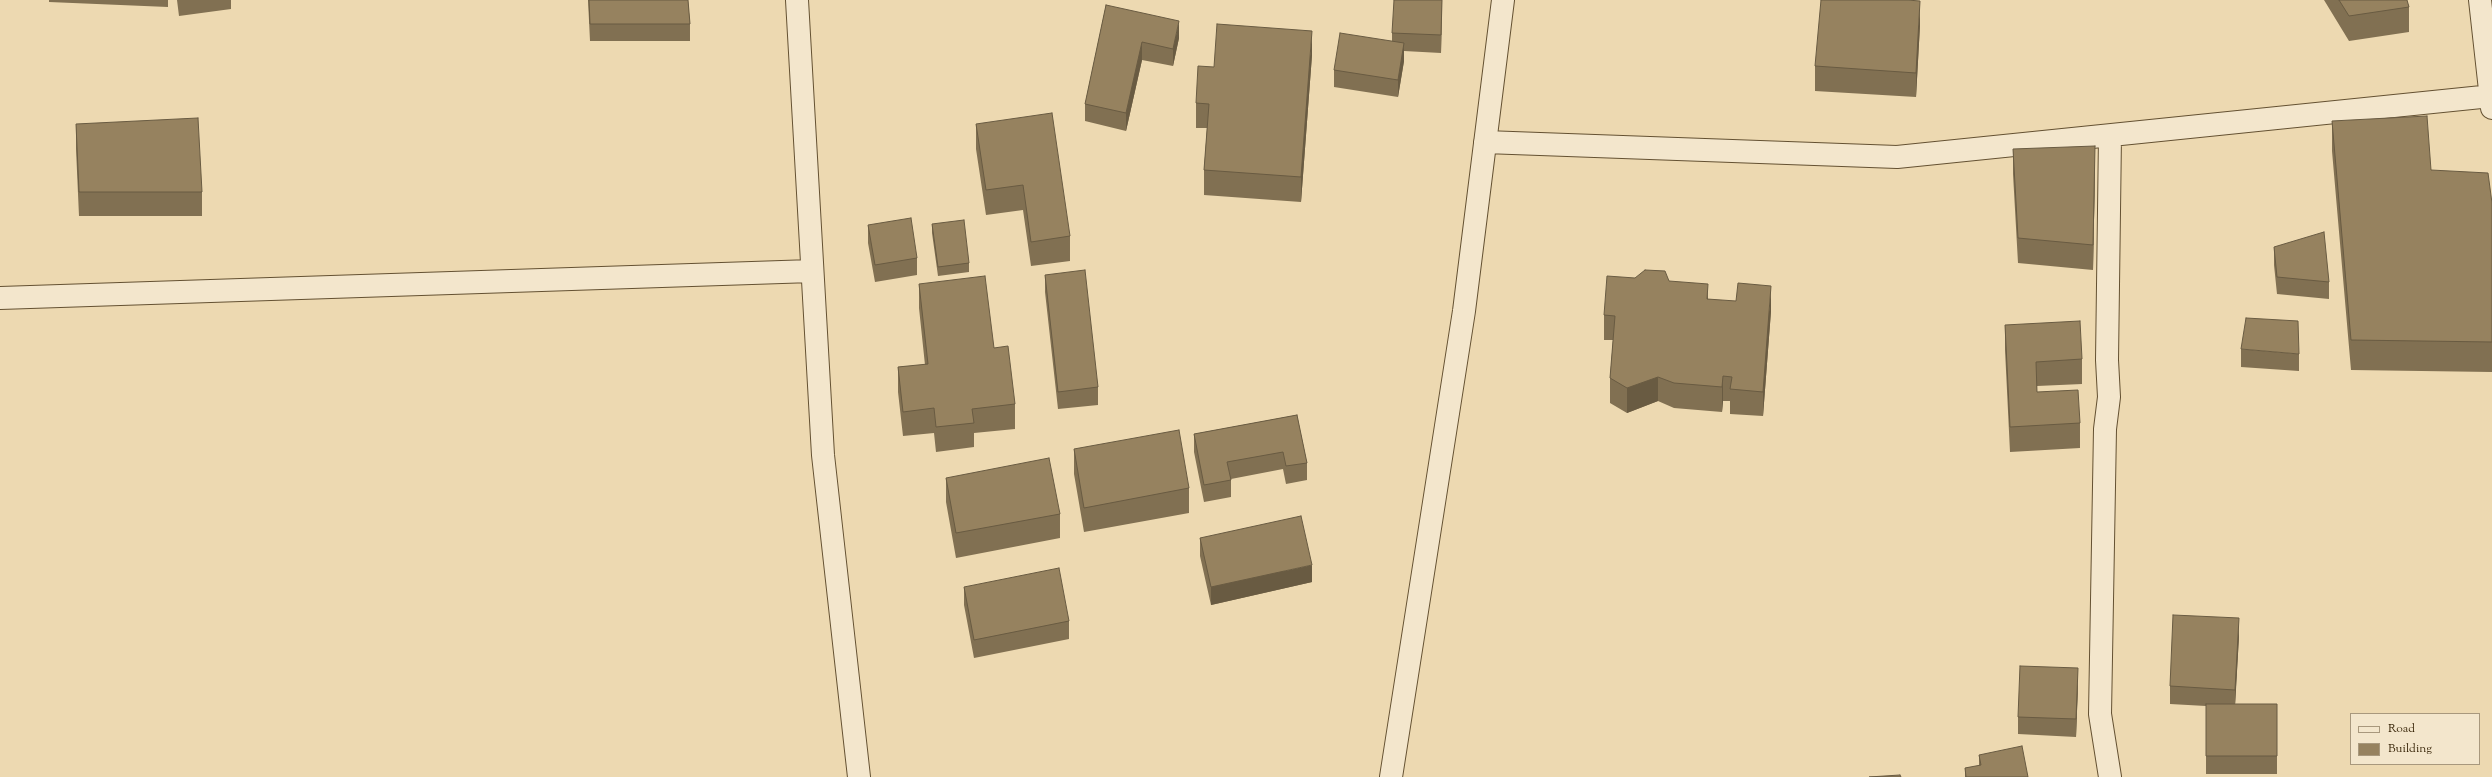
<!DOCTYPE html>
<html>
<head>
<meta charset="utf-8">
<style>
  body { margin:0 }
  #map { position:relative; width:2492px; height:777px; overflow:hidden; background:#edd9b1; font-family:"Sorts Mill Goudy",serif }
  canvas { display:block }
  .legend { position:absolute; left:2350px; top:713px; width:130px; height:52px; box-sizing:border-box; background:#f3e6cc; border:1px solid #a8987d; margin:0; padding:5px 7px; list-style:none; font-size:12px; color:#372407 }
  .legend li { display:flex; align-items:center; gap:8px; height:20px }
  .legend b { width:20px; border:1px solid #a8987d }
</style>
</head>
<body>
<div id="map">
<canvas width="2492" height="777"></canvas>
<ul class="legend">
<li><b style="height:5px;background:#f3e6cc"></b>Road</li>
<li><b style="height:11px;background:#96825f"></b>Building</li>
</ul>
</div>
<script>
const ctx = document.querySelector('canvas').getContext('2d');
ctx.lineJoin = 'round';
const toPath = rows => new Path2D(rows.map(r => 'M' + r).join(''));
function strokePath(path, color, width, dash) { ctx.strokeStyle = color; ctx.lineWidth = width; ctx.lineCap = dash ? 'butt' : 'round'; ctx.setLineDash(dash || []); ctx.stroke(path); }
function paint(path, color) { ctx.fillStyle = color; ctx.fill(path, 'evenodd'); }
const street = toPath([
  [797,0,823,455,859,777],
  [2480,0,2492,108],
  [2110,136,2107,360,2109,397,2105,429,2100,714,2110,777],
  [1485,142,1897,157,2492,96],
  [0,298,812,271],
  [1391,777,1464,311,1503,0]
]);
strokePath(street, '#645132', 24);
strokePath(street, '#f3e6cc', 22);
paint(toPath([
  [49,0,168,0,168,7,49,2],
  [177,0,231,0,231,9,179,16],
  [588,0,688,0,690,24,690,41,590,41],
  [1442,0,1441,53,1404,51,1404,61,1398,97,1334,87,1334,70,1392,41,1392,33],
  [2324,0,2407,0,2409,7,2409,32,2349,41],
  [1106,5,1179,38,1173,66,1142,60,1126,131,1085,121,1085,104],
  [1920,25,1916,97,1815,91,1815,66],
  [1312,55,1301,202,1204,195,1204,170,1207,128,1196,128,1196,103,1214,67],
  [2332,121,2431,170,2492,203,2492,372,2351,370,2332,151],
  [76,124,202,192,202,216,79,216,76,149],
  [976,124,1070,236,1070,261,1031,266,1023,210,986,215,976,149],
  [2013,149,2095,170,2093,270,2018,263,2013,174],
  [932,224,969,263,969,272,938,276,932,233],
  [868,225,917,258,917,275,875,282,868,243],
  [2274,247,2329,282,2329,299,2277,294,2274,265],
  [1045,275,1098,387,1098,405,1058,409,1045,292],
  [1669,281,1708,299,1771,311,1763,416,1730,414,1730,401,1723,401,1722,412,1674,408,1658,401,1627,413,1610,403,1610,378,1613,340,1604,340,1604,315],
  [919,284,994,348,1015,404,1015,429,974,433,974,447,936,452,934,433,903,436,898,392,898,367,925,365,919,308],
  [2005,325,2082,359,2082,384,2037,386,2037,392,2080,423,2080,448,2010,452,2005,350],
  [2241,349,2299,354,2299,371,2241,367],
  [1297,415,1307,463,1307,480,1286,484,1283,469,1231,479,1231,497,1204,502,1194,452,1194,434],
  [1074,449,1189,488,1189,513,1084,532,1074,474],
  [946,478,1060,514,1060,538,956,558,946,502],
  [1200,538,1312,582,1211,605,1200,556],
  [964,587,1069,621,1069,639,974,658,964,605],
  [2239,636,2235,704,2277,704,2277,774,2206,774,2206,706,2170,704,2170,686],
  [2078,685,2076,737,2018,734,2018,717],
  [1979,755,2028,777,1965,777,1965,768,1979,766]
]), '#817052');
paint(toPath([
  [1442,0,1442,9,1441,53,1441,35],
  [1920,1,1920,25,1916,97,1916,73],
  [1179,21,1179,38,1173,66,1173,49],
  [1312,31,1312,55,1301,202,1301,177],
  [1142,42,1142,60,1126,131,1126,113],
  [1404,43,1404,61,1398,97,1398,80],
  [2095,146,2095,170,2093,270,2093,245],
  [1708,284,1708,308,1707,299],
  [1771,286,1771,311,1763,416,1763,392],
  [1723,376,1723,401,1722,412,1722,387],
  [1658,377,1658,401,1627,413,1627,388],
  [1312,565,1312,582,1211,605,1211,587],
  [2239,618,2239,636,2235,707,2235,690],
  [2078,668,2078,685,2076,737,2076,719]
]), '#695b42');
const building = toPath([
  [589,0,688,0,690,24,590,24,589,0],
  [1394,0,1442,0,1441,35,1392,33,1394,0],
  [1821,0,1907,0,1920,1,1916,73,1815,66,1821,0],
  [2339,0,2407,0,2409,7,2349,16,2339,0],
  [1106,5,1179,21,1173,49,1142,42,1126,113,1085,104,1106,5],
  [1217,24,1312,31,1301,177,1204,170,1209,104,1196,103,1198,66,1214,67,1217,24],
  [1340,33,1404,43,1398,80,1334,70,1340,33],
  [1052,113,1070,236,1031,242,1023,185,986,190,976,124,1052,113],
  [2427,116,2431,170,2488,173,2492,203,2492,342,2351,340,2332,121,2427,116],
  [198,118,202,192,79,192,76,124,198,118],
  [2095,146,2093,245,2018,238,2013,149,2095,146],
  [911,218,917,258,875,265,868,225,911,218],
  [964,220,969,263,938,267,932,224,964,220],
  [2324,232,2329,282,2277,277,2274,247,2324,232],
  [1085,270,1098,387,1058,392,1045,275,1085,270],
  [1645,270,1665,271,1669,281,1708,284,1707,299,1736,301,1738,283,1771,286,1763,392,1730,389,1732,377,1723,376,1722,387,1674,383,1658,377,1627,388,1610,378,1615,316,1604,315,1607,276,1635,278,1645,270],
  [985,276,994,348,1008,346,1015,404,972,409,974,423,936,427,934,408,903,412,898,367,928,364,919,284,985,276],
  [2246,318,2298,321,2299,354,2241,349,2246,318],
  [2080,321,2082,359,2036,362,2037,392,2078,390,2080,423,2010,427,2005,325,2080,321],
  [1297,415,1307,463,1286,466,1283,452,1227,462,1231,480,1204,485,1194,434,1297,415],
  [1179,430,1189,488,1084,508,1074,449,1179,430],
  [1049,458,1060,514,956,533,946,478,1049,458],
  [1301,516,1312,565,1211,587,1200,538,1301,516],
  [1059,568,1069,621,974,640,964,587,1059,568],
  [2173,615,2239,618,2235,690,2170,686,2173,615],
  [2020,666,2078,668,2076,719,2018,717,2020,666],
  [2206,704,2277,704,2277,756,2206,756,2206,704],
  [2022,746,2028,777,1966,777,1965,768,1981,765,1979,755,2022,746],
  [1900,775,1901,777,1869,777,1900,775]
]);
paint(building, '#96825f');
strokePath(building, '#695b42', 1);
</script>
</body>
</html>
